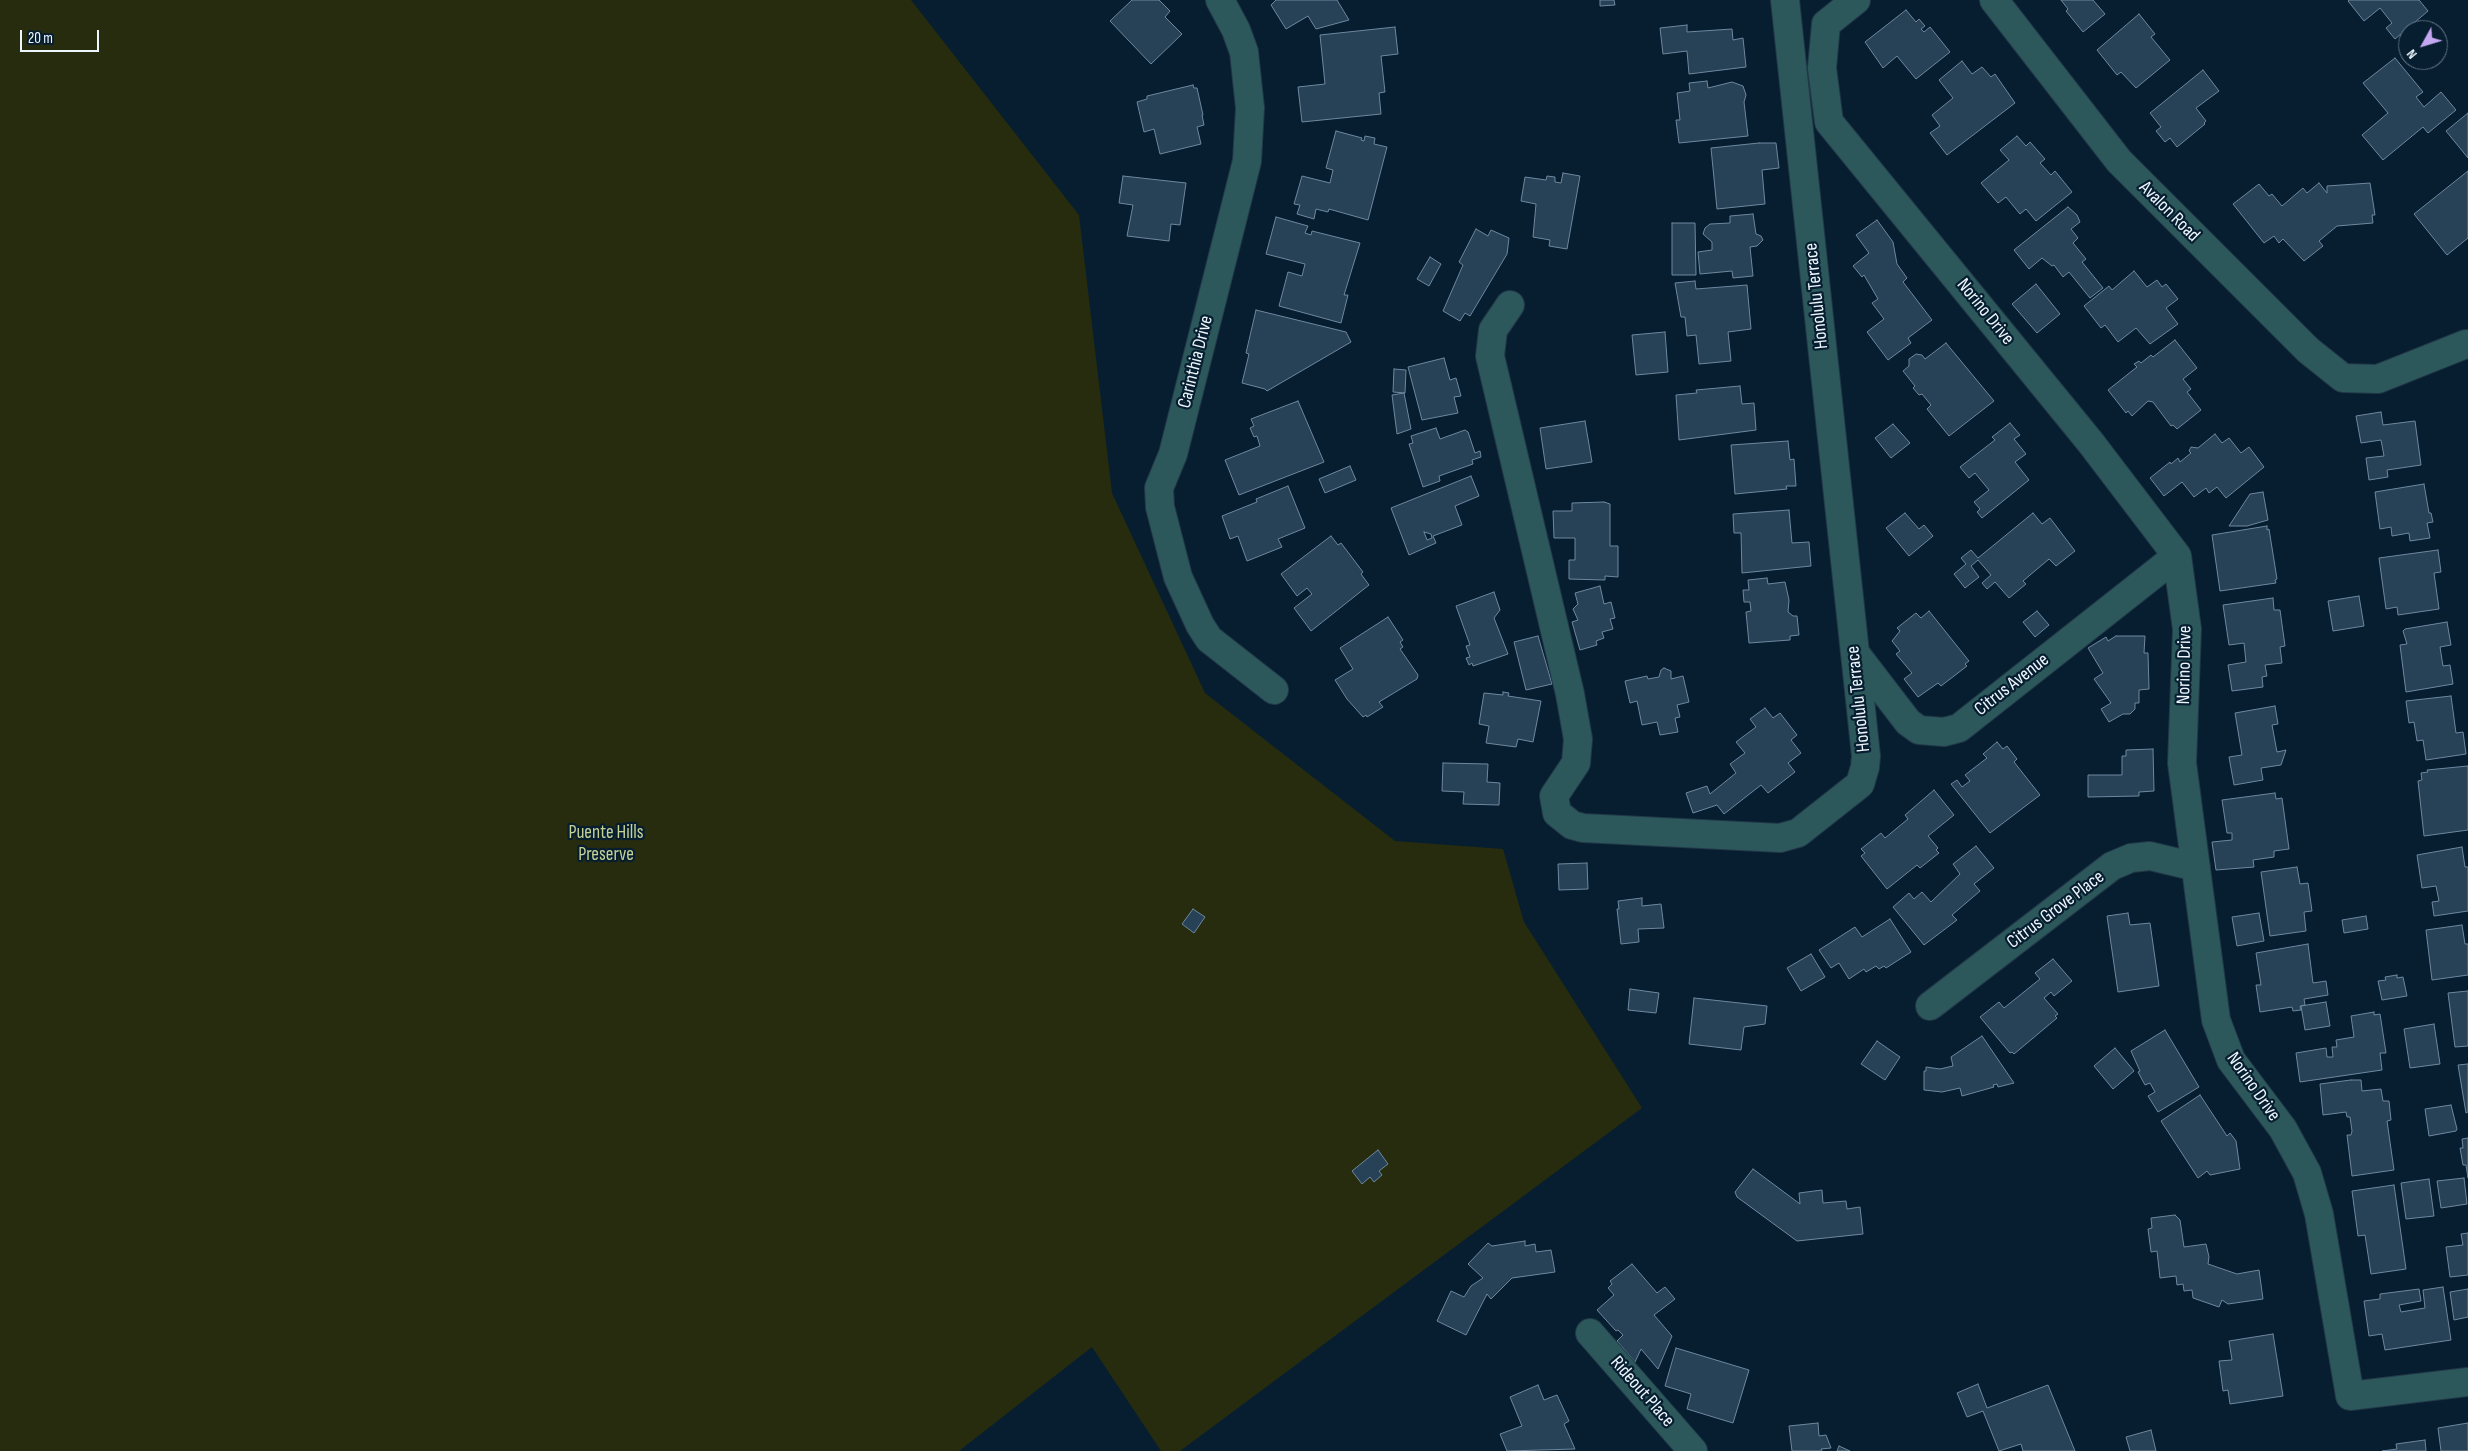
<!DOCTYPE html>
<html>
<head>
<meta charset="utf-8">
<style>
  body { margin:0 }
  #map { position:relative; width:2468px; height:1451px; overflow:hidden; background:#061e30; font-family:"Sofia Sans Condensed",sans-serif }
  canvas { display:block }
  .north { position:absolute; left:2398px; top:20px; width:50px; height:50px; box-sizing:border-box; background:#061e30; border:1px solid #627482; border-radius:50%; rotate:231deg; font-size:14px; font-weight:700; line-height:20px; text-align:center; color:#edf6fd }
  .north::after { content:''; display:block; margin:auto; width:18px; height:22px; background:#c4a7f1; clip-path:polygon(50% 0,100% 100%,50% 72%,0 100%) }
  .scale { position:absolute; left:20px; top:30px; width:79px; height:22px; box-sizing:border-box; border:2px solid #edf6fd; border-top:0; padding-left:6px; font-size:15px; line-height:18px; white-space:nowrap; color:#edf6fd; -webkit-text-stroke:4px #061e30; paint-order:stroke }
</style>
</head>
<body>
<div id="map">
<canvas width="2468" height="1451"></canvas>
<div class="north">N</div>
<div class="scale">20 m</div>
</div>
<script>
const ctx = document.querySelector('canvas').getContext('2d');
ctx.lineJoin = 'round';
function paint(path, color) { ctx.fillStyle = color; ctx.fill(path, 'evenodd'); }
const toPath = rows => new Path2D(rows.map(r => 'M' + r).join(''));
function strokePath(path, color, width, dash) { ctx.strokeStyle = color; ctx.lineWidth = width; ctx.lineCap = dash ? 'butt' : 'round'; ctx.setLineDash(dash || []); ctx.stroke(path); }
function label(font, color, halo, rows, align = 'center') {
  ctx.font = font + ' "Sofia Sans Condensed",sans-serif'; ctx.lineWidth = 4.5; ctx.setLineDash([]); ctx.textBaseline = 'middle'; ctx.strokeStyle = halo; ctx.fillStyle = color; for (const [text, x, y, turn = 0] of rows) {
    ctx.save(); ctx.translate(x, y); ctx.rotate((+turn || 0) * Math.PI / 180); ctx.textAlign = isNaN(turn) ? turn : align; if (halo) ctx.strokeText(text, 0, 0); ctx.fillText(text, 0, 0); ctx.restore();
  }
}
paint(toPath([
  [0,0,911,0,1079,215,1112,493,1205,693,1395,841,1503,849,1524,922,1642,1108,1180,1451,1161,1451,1092,1347,959,1451,0,1451]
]), '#272c0e');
const building = toPath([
  [1132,0,1159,0,1170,11,1165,17,1182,34,1151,64,1110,21,1132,0],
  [1276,0,1337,0,1349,20,1316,29,1308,16,1286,29,1271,5,1276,0],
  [1600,0,1614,0,1615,5,1600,6,1600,0],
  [2061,0,2093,0,2105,14,2083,32,2066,11,2068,9,2061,0],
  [2349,0,2419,0,2428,11,2395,39,2386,28,2392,23,2380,8,2364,21,2348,1,2349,0],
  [1906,10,1916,22,1919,19,1925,26,1921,29,1924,32,1930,27,1950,52,1916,79,1897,56,1883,68,1865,42,1906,10],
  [2139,14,2155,34,2151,37,2170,60,2136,88,2121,72,2117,75,2097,50,2139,14],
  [1687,25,1687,32,1732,29,1733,40,1743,38,1746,67,1689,74,1687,51,1663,54,1660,28,1687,25],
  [1395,27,1398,54,1381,56,1385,92,1379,93,1381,114,1302,122,1298,87,1325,84,1320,35,1395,27],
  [2395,58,2423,92,2416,97,2424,107,2441,92,2456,110,2428,133,2423,127,2383,160,2362,135,2388,113,2363,83,2395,58],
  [1962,61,1972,74,1982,67,1991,77,1995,74,2015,103,1947,155,1930,133,1940,126,1932,115,1953,98,1939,80,1962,61],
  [2203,70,2219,91,2196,108,2206,121,2204,123,2205,124,2177,147,2170,138,2165,142,2156,131,2161,127,2150,113,2203,70],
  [1707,81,1708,88,1732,82,1743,86,1746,95,1744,102,1748,136,1679,143,1676,120,1680,120,1677,93,1690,91,1689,83,1707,81],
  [1193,85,1194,88,1197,88,1203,115,1202,115,1204,125,1197,127,1201,144,1160,154,1154,129,1144,132,1137,102,1147,99,1147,96,1193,85],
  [2468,113,2468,158,2446,131,2468,113],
  [1336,131,1362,138,1361,140,1364,141,1365,136,1375,138,1374,144,1387,147,1368,220,1329,209,1328,212,1316,209,1314,219,1297,214,1300,205,1294,204,1302,176,1330,183,1333,170,1326,168,1336,131],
  [2017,136,2026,146,2030,142,2045,159,2040,163,2051,175,2055,171,2072,192,2036,221,2026,209,2020,214,2006,197,1998,203,1981,183,2009,160,2000,150,2017,136],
  [1759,143,1776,143,1779,168,1762,170,1765,204,1717,209,1711,148,1759,143],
  [2468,171,2468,238,2447,255,2414,214,2468,171],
  [1563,173,1580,176,1567,249,1549,246,1550,240,1533,237,1536,204,1521,201,1525,177,1546,180,1547,176,1555,177,1555,182,1561,183,1563,173],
  [1123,176,1186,183,1180,225,1171,224,1169,241,1127,236,1133,205,1119,203,1123,176],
  [2319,183,2327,193,2327,186,2370,183,2375,215,2372,215,2373,223,2337,226,2319,241,2323,246,2304,261,2283,239,2279,243,2274,236,2264,243,2233,204,2259,184,2269,196,2272,194,2282,206,2303,188,2307,193,2319,183],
  [2068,207,2077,215,2080,222,2071,229,2078,238,2073,243,2086,259,2082,262,2103,288,2090,298,2069,272,2063,277,2054,265,2052,266,2042,258,2029,269,2014,250,2068,207],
  [1753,214,1756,234,1761,236,1763,240,1757,246,1750,247,1753,276,1733,278,1732,271,1700,274,1698,252,1712,250,1712,242,1703,234,1705,228,1710,224,1730,223,1730,216,1753,214],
  [1276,217,1308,226,1305,233,1311,235,1312,231,1360,243,1344,295,1348,295,1341,323,1279,306,1288,272,1302,276,1305,264,1266,254,1276,217],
  [1877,220,1893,242,1897,264,1907,278,1903,282,1932,320,1908,338,1911,343,1888,360,1867,332,1884,319,1872,303,1878,299,1864,275,1862,277,1853,266,1869,253,1856,235,1877,220],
  [1672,223,1695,223,1696,275,1672,275,1672,223],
  [1476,229,1488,236,1491,230,1509,238,1507,254,1470,316,1465,313,1460,321,1443,311,1463,265,1459,262,1476,229],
  [1430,257,1441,264,1429,286,1417,279,1430,257],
  [2134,271,2147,287,2157,280,2162,287,2166,284,2178,299,2166,308,2178,324,2150,344,2136,328,2118,342,2105,325,2101,328,2084,306,2109,286,2112,290,2134,271],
  [1695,281,1696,289,1747,285,1751,329,1728,332,1731,361,1699,364,1696,335,1687,336,1685,317,1681,317,1675,283,1695,281],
  [2036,284,2060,314,2037,333,2012,304,2036,284],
  [1256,310,1346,332,1351,342,1267,391,1265,389,1242,383,1249,354,1246,353,1256,310],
  [1665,332,1668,372,1636,375,1632,335,1665,332],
  [2175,340,2197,368,2183,379,2191,389,2187,392,2201,410,2177,429,2173,425,2171,426,2153,402,2148,401,2132,416,2128,411,2126,413,2108,390,2137,367,2134,364,2139,361,2141,363,2151,355,2153,357,2175,340],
  [1946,343,1994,401,1949,436,1927,409,1931,405,1922,394,1919,395,1913,388,1915,386,1903,371,1909,366,1909,359,1916,354,1922,355,1925,359,1946,343],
  [1444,358,1450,380,1456,378,1461,396,1454,397,1458,413,1422,420,1408,367,1444,358],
  [1394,369,1406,370,1405,393,1393,392,1394,369],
  [1740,386,1742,404,1754,403,1756,430,1679,440,1676,395,1697,393,1696,390,1740,386],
  [1404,393,1411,429,1397,434,1392,395,1404,393],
  [1298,401,1324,462,1239,495,1225,460,1260,446,1257,436,1254,437,1250,428,1254,426,1251,419,1298,401],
  [2381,412,2383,425,2415,421,2421,465,2387,470,2388,477,2369,480,2366,458,2384,456,2381,440,2361,443,2356,416,2381,412],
  [1585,421,1592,462,1546,469,1540,428,1585,421],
  [2010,423,2020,435,2014,439,2026,454,2015,462,2029,480,1982,518,1977,512,1980,509,1974,502,1989,490,1975,473,1969,478,1960,467,1995,440,1992,437,2010,423],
  [1893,424,1910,443,1891,458,1875,438,1893,424],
  [1436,428,1440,439,1465,430,1468,432,1475,453,1480,451,1481,457,1472,460,1473,464,1439,476,1440,481,1423,487,1409,444,1413,443,1411,436,1436,428],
  [2215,434,2222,443,2229,438,2241,453,2249,447,2264,467,2226,498,2217,487,2209,493,2206,488,2194,497,2182,482,2164,496,2150,478,2170,462,2171,464,2178,458,2180,462,2191,453,2189,451,2191,447,2198,448,2215,434],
  [1788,441,1790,460,1794,459,1796,486,1786,486,1787,489,1735,494,1731,445,1788,441],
  [1350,466,1356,480,1325,493,1319,479,1350,466],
  [1471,476,1479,496,1455,506,1462,525,1433,536,1436,543,1409,555,1391,508,1471,476],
  [1424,532,1431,534,1432,538,1427,540,1424,532],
  [2424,484,2429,513,2431,513,2433,522,2427,523,2430,538,2410,541,2409,533,2392,536,2391,527,2380,529,2375,492,2424,484],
  [1288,486,1305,528,1278,539,1282,547,1247,561,1238,536,1230,539,1222,516,1257,502,1256,499,1288,486],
  [2263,492,2268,520,2247,526,2229,526,2250,494,2263,492],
  [1604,502,1610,504,1610,546,1618,546,1618,577,1605,576,1605,580,1569,579,1569,560,1575,560,1575,538,1554,538,1553,511,1572,511,1572,503,1604,502],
  [1789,510,1792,543,1809,542,1811,566,1742,573,1741,533,1734,533,1733,514,1789,510],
  [1905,513,1919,529,1924,525,1933,536,1909,556,1886,528,1905,513],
  [2033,513,2042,524,2050,518,2075,551,2056,566,2049,559,2023,581,2026,584,2009,598,1995,582,1987,589,1982,583,1991,575,1978,560,1971,566,1979,577,1965,588,1954,574,1966,564,1961,558,1971,550,1978,558,2033,513],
  [2267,526,2267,530,2269,529,2277,579,2275,580,2276,583,2220,591,2212,535,2267,526],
  [1331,536,1338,545,1341,543,1363,572,1361,574,1369,585,1311,631,1294,608,1312,594,1307,588,1297,596,1281,574,1331,536],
  [2438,550,2441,572,2434,573,2439,609,2398,615,2397,607,2386,609,2379,558,2438,550],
  [1767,578,1768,584,1785,582,1789,600,1788,612,1793,616,1797,616,1799,635,1790,636,1790,640,1749,643,1746,612,1751,611,1750,602,1744,602,1743,590,1749,590,1748,580,1767,578],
  [1600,586,1604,604,1611,602,1615,618,1610,619,1613,629,1602,632,1604,638,1596,641,1597,645,1580,650,1572,622,1578,620,1573,609,1578,604,1575,593,1600,586],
  [1494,592,1500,610,1494,618,1508,654,1473,666,1472,663,1469,665,1466,658,1470,657,1466,646,1470,645,1456,606,1494,592],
  [2359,596,2364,626,2333,631,2328,601,2359,596],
  [2273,598,2274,610,2280,610,2285,646,2280,647,2282,663,2265,665,2267,676,2262,677,2263,687,2232,691,2228,665,2246,662,2244,643,2229,645,2223,605,2273,598],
  [1929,611,1969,661,1965,664,1967,666,1941,686,1938,683,1918,697,1904,679,1912,673,1896,654,1900,651,1892,641,1900,631,1897,628,1916,613,1921,618,1929,611],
  [2037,611,2049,625,2035,637,2023,622,2037,611],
  [1388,617,1403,640,1400,642,1403,647,1400,649,1418,675,1417,679,1379,702,1383,707,1367,717,1366,715,1363,717,1347,699,1335,680,1353,669,1340,648,1388,617],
  [2447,622,2451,645,2440,647,2443,666,2450,665,2453,684,2406,692,2400,645,2407,644,2403,631,2405,629,2447,622],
  [1538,636,1552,684,1526,690,1514,642,1538,636],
  [2116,636,2145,636,2144,653,2148,653,2149,689,2139,690,2139,703,2135,703,2135,709,2130,714,2123,714,2109,722,2101,709,2111,703,2094,679,2103,673,2088,648,2106,637,2108,641,2116,636],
  [1664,668,1671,671,1671,679,1683,676,1689,702,1677,705,1680,717,1675,718,1678,732,1660,735,1657,722,1642,725,1637,701,1630,703,1625,681,1647,676,1648,679,1659,677,1661,670,1664,668],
  [1503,692,1509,693,1508,696,1541,701,1533,742,1518,739,1516,747,1486,743,1489,726,1479,724,1484,693,1503,695,1503,692],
  [2451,696,2456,733,2463,732,2466,754,2426,760,2423,740,2417,741,2414,722,2409,723,2406,701,2451,696],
  [2275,706,2278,724,2272,725,2277,752,2286,750,2281,765,2261,768,2263,780,2234,785,2229,757,2242,755,2235,713,2275,706],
  [1765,708,1773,718,1780,713,1797,735,1791,740,1801,753,1788,763,1795,772,1768,793,1761,785,1724,814,1717,805,1693,813,1686,793,1707,786,1710,794,1736,773,1730,764,1745,753,1736,742,1756,727,1750,719,1765,708],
  [1997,742,2003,749,2007,746,2017,759,2014,762,2040,795,1990,833,1951,784,1957,780,1962,787,1970,781,1965,775,1987,758,1983,754,1997,742],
  [2153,749,2154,791,2139,792,2139,796,2088,797,2088,775,2122,775,2122,756,2126,756,2126,750,2153,749],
  [1443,763,1488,764,1487,782,1500,783,1499,805,1463,804,1464,792,1442,791,1443,763],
  [2468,766,2468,830,2424,836,2418,781,2422,780,2421,773,2428,772,2427,770,2468,766],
  [1934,790,1954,815,1928,836,1938,848,1936,850,1939,853,1920,868,1917,865,1887,889,1861,856,1865,853,1861,849,1881,833,1885,838,1908,819,1905,815,1934,790],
  [2275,793,2276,799,2282,798,2289,849,2274,851,2274,857,2253,860,2254,867,2216,870,2212,842,2232,840,2232,833,2227,833,2222,800,2275,793],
  [1976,846,1994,868,1974,884,1980,891,1952,915,1957,920,1924,945,1893,907,1909,893,1914,899,1922,892,1931,902,1960,874,1953,864,1976,846],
  [2462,847,2465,867,2468,867,2468,911,2434,916,2432,902,2439,901,2436,886,2422,888,2417,855,2462,847],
  [1587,863,1588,889,1559,890,1558,864,1587,863],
  [2297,867,2300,884,2308,883,2312,911,2304,912,2306,931,2270,936,2261,872,2297,867],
  [1642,898,1642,906,1661,904,1664,928,1638,929,1639,942,1621,944,1617,909,1619,909,1618,901,1642,898],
  [1193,909,1205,917,1194,933,1182,924,1193,909],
  [2128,913,2130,925,2150,923,2159,986,2118,992,2107,916,2128,913],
  [2259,913,2264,941,2237,946,2232,917,2259,913],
  [2366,916,2368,929,2344,933,2342,920,2366,916],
  [1890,919,1911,952,1886,968,1884,966,1879,969,1876,966,1866,972,1864,969,1849,979,1839,963,1831,968,1819,950,1855,927,1862,937,1890,919],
  [2462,925,2465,944,2468,944,2468,975,2432,980,2426,930,2462,925],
  [2308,944,2313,983,2326,981,2328,995,2304,999,2305,1005,2300,1006,2301,1010,2293,1011,2292,1007,2260,1012,2256,985,2261,985,2256,953,2308,944],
  [1811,954,1825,977,1801,991,1787,968,1811,954],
  [2053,959,2072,981,2054,996,2051,992,2044,998,2058,1014,2055,1016,2057,1018,2014,1054,2012,1052,2010,1053,1980,1017,1999,1002,2004,1008,2040,979,2035,973,2053,959],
  [2397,975,2397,978,2403,977,2407,996,2382,1000,2378,981,2386,980,2385,977,2397,975],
  [1630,989,1659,993,1656,1013,1628,1010,1630,989],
  [2468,991,2468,1046,2455,1047,2448,993,2468,991],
  [1694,998,1767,1006,1765,1024,1744,1027,1741,1050,1689,1044,1694,998],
  [2326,1002,2330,1026,2305,1030,2301,1006,2326,1002],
  [2374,1012,2374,1015,2380,1014,2386,1053,2380,1053,2382,1070,2300,1082,2296,1053,2326,1048,2327,1057,2333,1057,2332,1047,2337,1047,2336,1040,2354,1037,2351,1016,2374,1012],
  [2434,1024,2440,1064,2410,1068,2404,1029,2434,1024],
  [2165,1030,2199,1087,2158,1112,2148,1096,2155,1092,2150,1083,2145,1085,2138,1072,2140,1071,2131,1051,2165,1030],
  [1982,1036,2014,1083,1998,1087,1997,1084,1993,1085,1994,1087,1962,1096,1960,1088,1942,1092,1924,1090,1924,1071,1926,1071,1926,1067,1940,1069,1953,1066,1951,1057,1982,1036],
  [1877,1041,1900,1057,1885,1080,1861,1064,1877,1041],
  [2115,1048,2134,1071,2113,1089,2094,1066,2115,1048],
  [2468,1064,2468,1112,2466,1113,2458,1065,2468,1064],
  [2351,1080,2361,1080,2362,1091,2381,1089,2383,1101,2389,1101,2391,1120,2387,1121,2394,1170,2352,1176,2347,1135,2351,1135,2352,1131,2350,1117,2347,1117,2346,1112,2323,1115,2320,1084,2351,1080],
  [2200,1095,2227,1136,2230,1133,2236,1141,2240,1169,2210,1175,2207,1171,2198,1178,2161,1121,2200,1095],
  [2451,1105,2457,1129,2456,1131,2429,1136,2425,1109,2451,1105],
  [2468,1138,2468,1178,2466,1165,2463,1165,2460,1148,2463,1148,2462,1139,2468,1138],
  [1378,1150,1388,1164,1379,1171,1382,1175,1374,1182,1370,1177,1362,1184,1352,1171,1378,1150],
  [1753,1169,1800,1204,1799,1193,1822,1190,1823,1203,1846,1201,1847,1209,1860,1207,1863,1234,1797,1241,1737,1197,1735,1192,1753,1169],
  [2464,1178,2467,1204,2441,1208,2437,1181,2464,1178],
  [2429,1179,2434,1216,2406,1219,2401,1183,2429,1179],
  [2394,1185,2406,1269,2371,1274,2365,1235,2358,1236,2352,1191,2394,1185],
  [2175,1215,2180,1220,2184,1247,2206,1244,2209,1257,2208,1264,2237,1274,2259,1270,2263,1299,2228,1304,2222,1300,2219,1307,2193,1298,2192,1290,2184,1291,2183,1284,2177,1285,2176,1276,2160,1278,2157,1251,2151,1252,2148,1229,2152,1228,2151,1218,2175,1215],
  [2468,1233,2468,1275,2450,1277,2446,1247,2463,1245,2461,1234,2468,1233],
  [1525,1241,1525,1246,1535,1244,1536,1252,1551,1250,1555,1272,1512,1278,1491,1299,1487,1294,1466,1335,1437,1321,1451,1291,1464,1297,1471,1286,1483,1278,1468,1264,1488,1243,1492,1246,1525,1241],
  [1632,1264,1657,1293,1665,1287,1675,1299,1654,1315,1672,1336,1658,1369,1641,1349,1635,1362,1617,1341,1623,1335,1618,1330,1616,1331,1597,1310,1614,1295,1608,1288,1612,1284,1610,1281,1632,1264],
  [2443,1287,2451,1340,2385,1350,2382,1334,2369,1336,2364,1301,2380,1299,2380,1294,2419,1289,2421,1301,2399,1305,2401,1312,2425,1308,2423,1290,2443,1287],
  [2468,1289,2468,1317,2454,1320,2450,1292,2468,1289],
  [2273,1334,2283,1396,2230,1404,2228,1390,2223,1391,2219,1361,2232,1360,2229,1341,2273,1334],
  [1676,1348,1749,1370,1733,1423,1687,1409,1691,1394,1665,1386,1676,1348],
  [1978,1384,1987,1408,2048,1385,2075,1451,2023,1451,2021,1444,1999,1451,1983,1411,1967,1417,1957,1393,1978,1384],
  [1538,1385,1544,1400,1557,1395,1569,1421,1564,1424,1575,1449,1507,1451,1500,1434,1522,1426,1510,1397,1538,1385],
  [1818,1423,1819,1436,1826,1435,1831,1448,1821,1449,1822,1451,1792,1451,1789,1426,1818,1423],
  [2468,1423,2468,1451,2441,1451,2438,1428,2468,1423],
  [2151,1430,2156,1451,2130,1451,2126,1437,2151,1430],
  [2425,1440,2426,1451,2382,1451,2397,1449,2396,1444,2425,1440],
  [1839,1446,1850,1451,1837,1451,1839,1446]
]);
paint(building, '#274157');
strokePath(building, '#6e889f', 1);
const minor = toPath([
  [1220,0,1236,30,1244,52,1250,108,1247,161,1173,454,1159,488,1160,507,1178,577,1200,625,1209,639,1274,690],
  [1856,0,1826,24,1822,68,1829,122,2091,443,2177,556,2187,629,2182,763,2216,1020,2231,1060,2283,1129,2307,1173,2319,1214,2350,1396,2468,1382],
  [1994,0,2119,161,2308,350,2343,378,2378,379,2466,344],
  [1510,305,1493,330,1490,356,1570,694,1578,739,1576,763,1554,796,1557,813,1572,825,1583,828,1780,838,1798,833,1860,784,1865,767,1866,756,1785,0],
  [1855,653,1908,722,1919,730,1944,732,1959,728,2177,556],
  [1930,1006,2112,866,2131,858,2150,856,2196,867],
  [1590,1333,1693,1451]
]);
strokePath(minor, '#223849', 30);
strokePath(minor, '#2c585c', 28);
label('19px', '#edf6fd', '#061e30', [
  ["Avalon Road",2169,212,45],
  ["Honolulu Terrace",1817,296,-96],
  ["Norino Drive",1985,312,51],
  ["Carinthia Drive",1196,362,-76],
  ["Norino Drive",2185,665,-89],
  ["Citrus Avenue",2012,685,-38],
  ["Honolulu Terrace",1859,699,-96],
  ["Citrus Grove Place",2056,910,-37],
  ["Norino Drive",2253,1087,55],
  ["Rideout Place",1642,1392,49]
]);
label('19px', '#c5d195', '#061e30', [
  ["Puente Hills",606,833],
  ["Preserve",606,855]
]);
</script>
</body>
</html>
